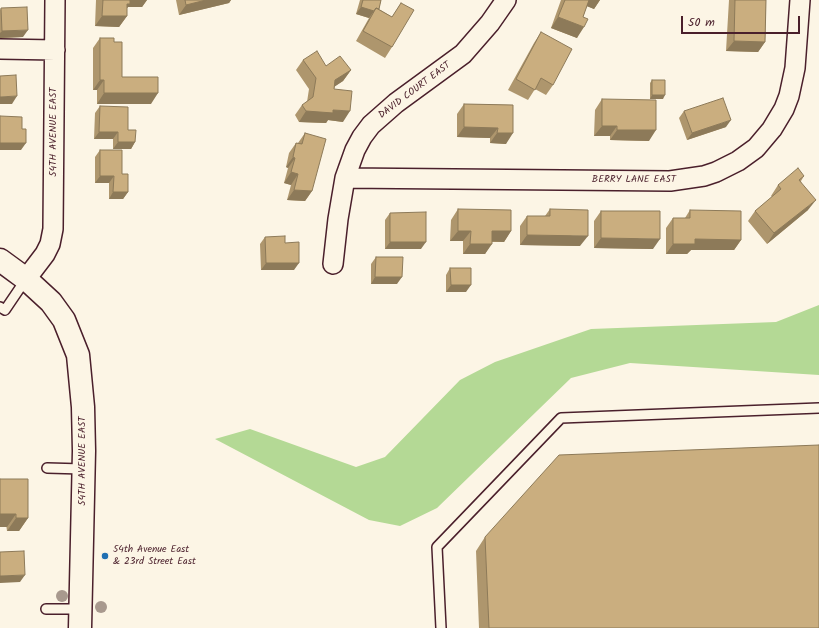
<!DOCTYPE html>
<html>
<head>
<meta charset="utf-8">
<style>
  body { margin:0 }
  #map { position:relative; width:819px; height:628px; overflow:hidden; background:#fcf5e5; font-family:Kalam,sans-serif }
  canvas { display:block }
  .scale { position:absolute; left:681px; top:16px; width:119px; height:18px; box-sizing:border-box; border:2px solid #4a1f2b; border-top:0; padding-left:5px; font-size:12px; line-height:14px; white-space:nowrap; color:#4a1f2b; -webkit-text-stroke:3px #fcf5e5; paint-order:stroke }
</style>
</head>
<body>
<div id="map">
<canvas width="819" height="628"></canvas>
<div class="scale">50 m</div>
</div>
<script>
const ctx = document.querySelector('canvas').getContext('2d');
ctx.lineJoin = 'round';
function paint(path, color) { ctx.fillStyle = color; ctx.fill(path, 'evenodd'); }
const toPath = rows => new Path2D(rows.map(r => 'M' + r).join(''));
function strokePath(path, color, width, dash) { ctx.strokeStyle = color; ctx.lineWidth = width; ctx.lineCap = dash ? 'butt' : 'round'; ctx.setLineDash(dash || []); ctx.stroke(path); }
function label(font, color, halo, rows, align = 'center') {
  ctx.font = font + ' Kalam,sans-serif'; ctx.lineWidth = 3; ctx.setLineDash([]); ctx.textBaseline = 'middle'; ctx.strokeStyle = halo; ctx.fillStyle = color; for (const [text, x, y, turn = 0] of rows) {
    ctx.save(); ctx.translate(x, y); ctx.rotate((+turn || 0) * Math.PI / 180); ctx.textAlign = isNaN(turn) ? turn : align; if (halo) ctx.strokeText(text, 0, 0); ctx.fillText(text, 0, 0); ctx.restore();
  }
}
paint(toPath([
  [819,305,819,375,630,363,571,378,437,508,400,526,369,520,215,439,250,429,356,467,385,457,460,380,495,362,591,329,776,322]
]), '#b4d995');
const service = toPath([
  [0,307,5,310,26,279],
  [47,468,83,469],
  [46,609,80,609],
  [441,628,437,547,561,418,819,408]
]);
const minor = toPath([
  [0,49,55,50],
  [345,178,670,181,704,176,716,172,738,161,756,148,772,129,784,109,789,96,795,68,800,0],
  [333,264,338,219,345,178,355,150,362,137,371,125,396,103,463,54,490,23,506,0],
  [26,279,45,254,50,244,53,229,55,0]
]);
const secondary = toPath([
  [0,260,26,279,51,302,64,320,78,355,83,407,84,451,80,628]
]);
strokePath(service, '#4a1f2b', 12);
strokePath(minor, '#4a1f2b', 22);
strokePath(secondary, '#4a1f2b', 25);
strokePath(service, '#fcf5e5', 9);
strokePath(minor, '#fcf5e5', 19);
strokePath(secondary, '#fcf5e5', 22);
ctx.fillStyle = '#a8998e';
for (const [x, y] of [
  [62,596],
  [101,607]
]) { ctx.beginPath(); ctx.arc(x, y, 6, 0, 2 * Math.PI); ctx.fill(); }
paint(toPath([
  [96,0,147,0,142,7,128,7,127,8,127,16,119,27,95,26],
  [176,0,231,0,229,3,179,15],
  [360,0,381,0,379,9,392,17,401,3,392,47,385,58,356,41,369,18,356,14],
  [561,0,600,0,594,9,587,6,583,17,577,38,551,28],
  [729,0,766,0,765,42,758,52,726,51],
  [1,8,23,37,0,38,0,10],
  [541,32,553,85,546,95,535,89,528,100,508,90,534,43],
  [100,38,114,42,122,77,151,104,97,104,97,90,93,90,93,48],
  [303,60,326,66,351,70,343,81,335,86,334,89,343,122,328,120,326,123,299,122,295,115,302,105,307,102,309,89,296,70],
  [652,80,663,99,650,99,650,83],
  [602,99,649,141,610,140,610,136,594,136,595,110],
  [464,104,513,105,506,144,490,143,490,138,457,137,457,114],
  [100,106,128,130,135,142,131,149,113,149,113,139,94,139,95,113],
  [684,111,726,127,687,140,679,118],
  [305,133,312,191,305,201,287,200,291,185,284,183,288,168,286,167,289,153,296,143,298,143],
  [100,150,122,174,128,192,123,199,109,199,109,183,95,183,95,157],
  [804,176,801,181,808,210,767,244,748,221,755,211,772,197,771,196,778,185],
  [458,209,511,231,504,242,492,242,485,254,463,254,463,241,450,241,451,220],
  [550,209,580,246,520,245,520,226,527,216,545,216],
  [690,210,741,240,734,250,691,250,687,254,666,254,666,228,673,218,685,218],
  [601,211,653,249,594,248,594,221],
  [390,213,421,249,385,249,385,220],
  [265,237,285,243,294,270,261,270,260,244],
  [376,257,397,284,371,284,371,264],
  [450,268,466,292,446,292,446,275],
  [0,479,28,518,19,531,7,531],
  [485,537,819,628,479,628,476,551]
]), '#ae966d');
paint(toPath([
  [127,0,147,0,142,7,128,7,122,14],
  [206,0,231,0,229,3,179,15,186,5],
  [587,0,600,0,594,9,584,5],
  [361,7,374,11,369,18,356,14],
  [102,16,127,16,119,27,95,26],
  [558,17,584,27,577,38,551,28],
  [28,30,23,37,0,38,0,33,2,31],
  [734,41,765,42,758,52,726,51],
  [351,70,343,81,328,91,335,80],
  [100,80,104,80,97,90,93,90],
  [104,93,158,93,151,104,97,104],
  [652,95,665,95,663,99,650,99],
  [17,96,12,104,0,104,0,97],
  [333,110,350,111,343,122,328,120,326,123,299,122,306,111],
  [731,120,726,127,687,140,692,133],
  [602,126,617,126,610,136,594,136],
  [464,127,498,128,490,138,457,137],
  [617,130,656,130,649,141,610,140],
  [99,132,118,132,113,139,94,139],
  [497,133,513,133,506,144,490,143],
  [118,142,135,142,131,149,113,149],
  [0,143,26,143,21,150,0,150],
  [293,157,295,158,288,168,286,167],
  [291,172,298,174,291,185,284,183],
  [100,176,114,176,109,183,95,183],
  [294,190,312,191,305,201,287,200],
  [113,192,128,192,123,199,109,199],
  [816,200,808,210,767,244,774,233],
  [458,231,471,231,463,241,450,241],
  [492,231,511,231,504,242,485,241],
  [527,235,588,236,580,246,520,245],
  [601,238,660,239,653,249,594,248],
  [695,239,741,240,734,250,691,250,687,254,666,254,673,244],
  [390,242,426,242,421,249,385,249],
  [470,244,492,244,485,254,463,254],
  [266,263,299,263,294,270,261,270],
  [375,277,402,277,397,284,371,284],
  [451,285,471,285,466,292,446,292],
  [0,514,16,514,7,527,0,527],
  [16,518,28,518,19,531,7,531],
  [25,575,20,582,0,583,0,576]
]), '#8d7a59');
const building = toPath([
  [103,0,130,0,130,4,127,4,127,16,102,16,103,0],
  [185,0,206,0,186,5,185,0],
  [363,0,381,0,379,9,376,8,374,11,361,7,363,0],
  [565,0,589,0,583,17,588,19,584,27,558,17,565,0],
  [735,0,766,0,765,42,734,41,735,0],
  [401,3,414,10,392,47,363,31,376,8,392,17,401,3],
  [27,7,28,30,2,31,1,8,27,7],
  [541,32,572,49,553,85,541,78,535,90,516,79,541,32],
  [100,38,114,38,114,42,122,42,122,77,158,77,158,93,104,93,104,80,100,80,100,38],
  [317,51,326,66,340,56,351,70,335,80,334,89,352,91,350,111,333,110,333,113,306,111,302,105,313,97,316,78,303,60,317,51],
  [16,75,17,96,0,97,0,76,16,75],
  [652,80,665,80,665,95,652,95,652,80],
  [723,98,731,120,692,133,684,111,723,98],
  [602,99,656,100,656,130,617,130,617,126,602,126,602,99],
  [464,104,513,105,513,133,497,133,498,128,464,127,464,104],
  [100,106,128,107,128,130,136,130,135,142,118,142,118,132,99,132,100,106],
  [0,116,22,117,22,129,26,129,26,143,0,143,0,116],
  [305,133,326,139,312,191,294,190,298,174,291,172,295,158,293,157,296,143,302,144,305,133],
  [100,150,122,150,122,174,128,174,128,192,113,192,114,176,100,176,100,150],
  [798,168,804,176,799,180,816,200,774,233,755,211,781,189,778,185,798,168],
  [458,209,511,210,511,231,492,231,492,244,470,244,471,231,458,231,458,209],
  [550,209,588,210,588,236,527,235,527,216,550,216,550,209],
  [690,210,741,211,741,240,695,239,695,244,673,244,673,218,690,218,690,210],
  [601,211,660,211,660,239,601,238,601,211],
  [426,212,426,242,390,242,390,213,426,212],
  [285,236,285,243,299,242,299,263,266,263,265,237,285,236],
  [376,257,403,257,402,277,375,277,376,257],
  [450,268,471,268,471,285,451,285,450,268],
  [819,445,819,628,489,628,485,537,559,455,819,445],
  [0,479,28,479,28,518,16,518,16,514,0,514,0,479],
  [24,551,25,575,0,576,0,552,24,551]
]);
paint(building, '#caae7f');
strokePath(building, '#8d7a59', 1);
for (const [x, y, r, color] of [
  [105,556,4,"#1f6fb2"]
]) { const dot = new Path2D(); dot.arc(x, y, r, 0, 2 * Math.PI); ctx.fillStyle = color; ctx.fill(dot); strokePath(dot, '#fcf5e5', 1.5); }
label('10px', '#4a1f2b', '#fcf5e5', [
  ["DAVID COURT EAST",415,91,-37],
  ["54TH AVENUE EAST",54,132,-90],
  ["BERRY LANE EAST",634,180],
  ["54TH AVENUE EAST",83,461,-90]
]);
label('10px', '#4a1f2b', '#fcf5e5', [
  ["54th Avenue East",113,550],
  ["& 23rd Street East",113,562]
], 'left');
</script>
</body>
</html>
